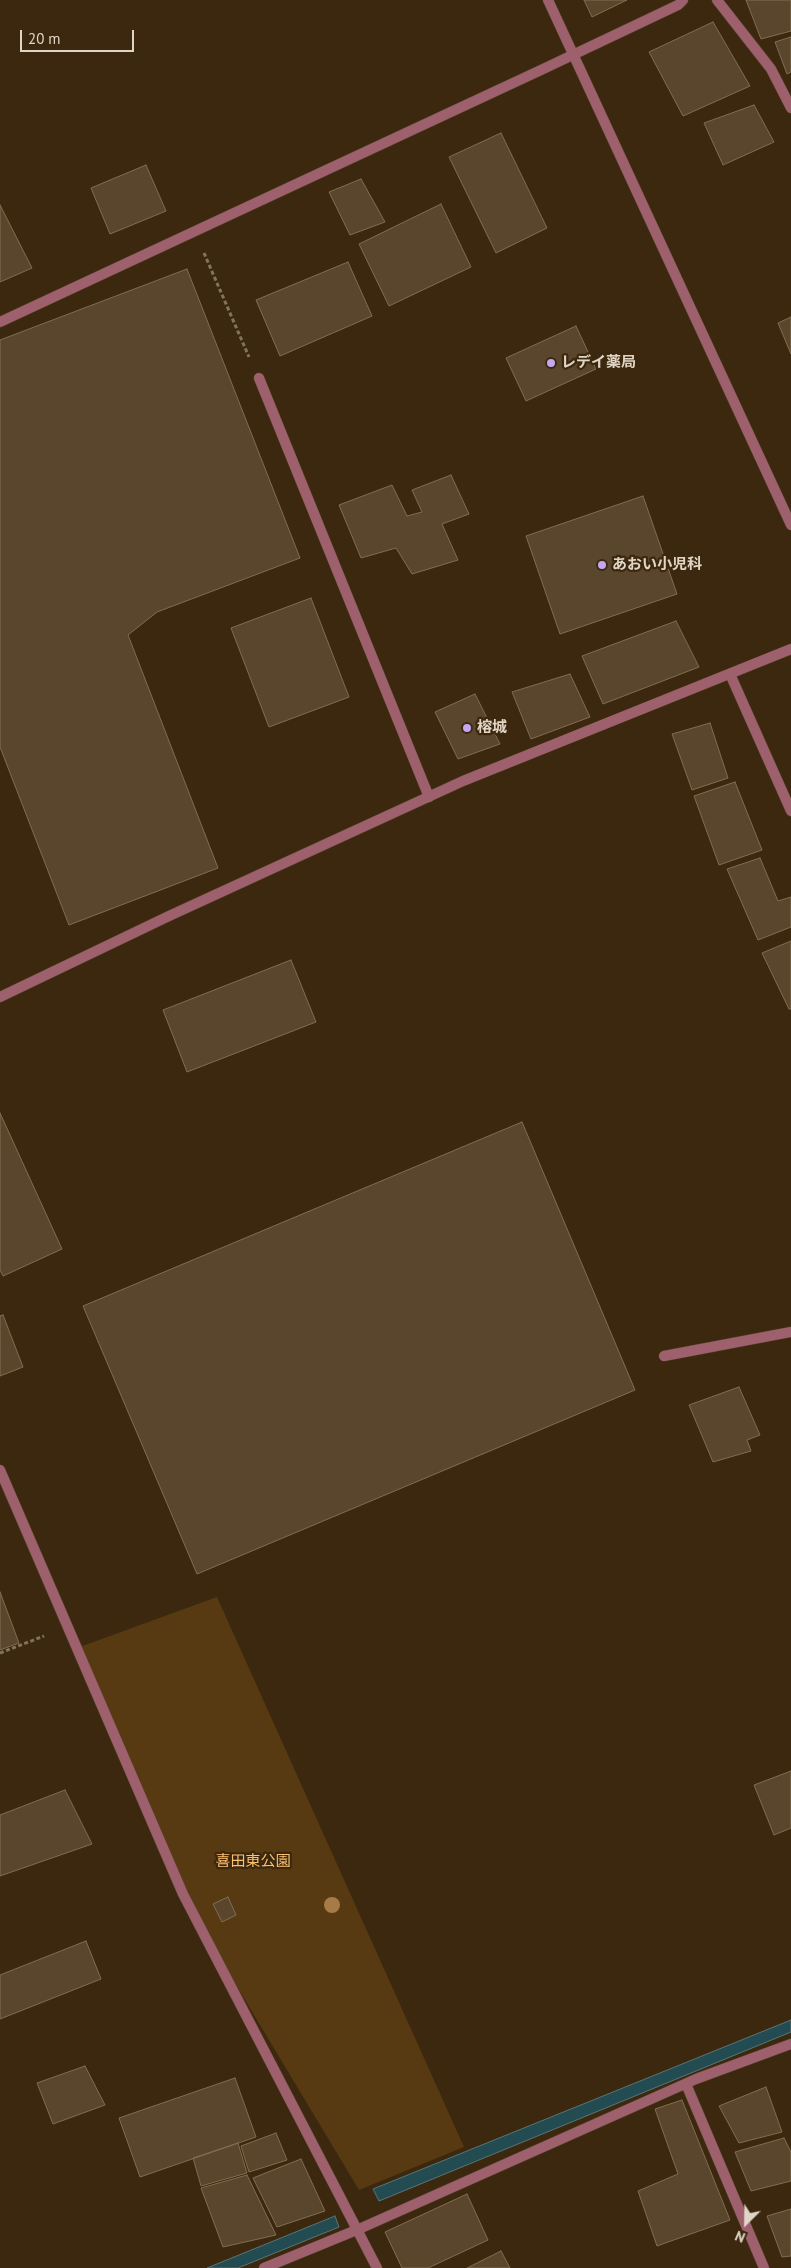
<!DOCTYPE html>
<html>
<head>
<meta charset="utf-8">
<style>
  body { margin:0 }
  #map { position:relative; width:791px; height:2268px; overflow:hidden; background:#3b280f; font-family:"PT Sans",sans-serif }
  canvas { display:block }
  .north { position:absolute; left:721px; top:2198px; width:50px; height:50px; -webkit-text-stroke:4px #3b280f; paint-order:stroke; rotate:203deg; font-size:14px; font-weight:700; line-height:20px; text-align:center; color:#e1d5c6 }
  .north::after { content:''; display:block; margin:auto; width:18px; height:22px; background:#e1d5c6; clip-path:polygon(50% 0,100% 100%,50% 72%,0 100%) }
  .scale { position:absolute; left:20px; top:30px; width:114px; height:22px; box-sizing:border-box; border:2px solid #e1d5c6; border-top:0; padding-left:6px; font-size:15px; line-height:18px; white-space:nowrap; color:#e1d5c6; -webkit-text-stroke:4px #3b280f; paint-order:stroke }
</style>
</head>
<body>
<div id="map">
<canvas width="791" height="2268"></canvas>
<div class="north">N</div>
<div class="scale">20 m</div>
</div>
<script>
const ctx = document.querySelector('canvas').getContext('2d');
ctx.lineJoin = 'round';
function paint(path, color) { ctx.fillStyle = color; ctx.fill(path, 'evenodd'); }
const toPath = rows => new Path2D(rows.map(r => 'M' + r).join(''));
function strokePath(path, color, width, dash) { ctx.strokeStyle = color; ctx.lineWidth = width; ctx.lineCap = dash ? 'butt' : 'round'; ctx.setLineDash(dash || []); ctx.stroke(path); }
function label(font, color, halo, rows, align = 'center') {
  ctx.font = font + ' "PT Sans","Noto Sans JP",sans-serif'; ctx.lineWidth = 4.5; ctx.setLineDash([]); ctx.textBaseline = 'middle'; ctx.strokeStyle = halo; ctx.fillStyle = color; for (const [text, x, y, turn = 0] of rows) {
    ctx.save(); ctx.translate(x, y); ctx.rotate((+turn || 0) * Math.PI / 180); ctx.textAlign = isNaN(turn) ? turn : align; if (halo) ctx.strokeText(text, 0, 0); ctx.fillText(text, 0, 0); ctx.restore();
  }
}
paint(toPath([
  [217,1597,464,2147,359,2190,191,1910,77,1648]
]), '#583a12');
const water = toPath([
  [791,2020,791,2032,379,2201,373,2189,791,2020],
  [335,2216,339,2227,238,2268,207,2268,335,2216]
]);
paint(water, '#224c52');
strokePath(water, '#5b7575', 1);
const building = toPath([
  [584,0,627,0,592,17,584,0],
  [746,0,791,0,791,31,761,39,746,0],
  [713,22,750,86,683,116,649,52,713,22],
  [791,37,791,72,787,74,775,42,791,37],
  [754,105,774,142,723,165,704,123,754,105],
  [501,133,547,228,496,253,449,157,501,133],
  [146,165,166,211,110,234,91,188,146,165],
  [361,179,385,222,350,235,329,192,361,179],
  [441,204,471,267,389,306,359,244,441,204],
  [0,205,32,268,0,282,0,205],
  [348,262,372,316,280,356,256,300,348,262],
  [187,269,300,558,157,612,128,635,218,868,69,925,0,747,0,340,187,269],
  [791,317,791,354,778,323,791,317],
  [576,326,596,369,526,401,506,358,576,326],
  [451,475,469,514,442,524,458,560,412,574,396,548,361,558,339,505,392,485,407,516,422,512,412,490,451,475],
  [643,496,677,594,560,634,526,536,643,496],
  [311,598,349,697,269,727,231,628,311,598],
  [676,621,699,667,603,704,582,656,676,621],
  [570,674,590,717,531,739,512,692,570,674],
  [475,694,500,744,458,759,435,712,475,694],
  [710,723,728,778,692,790,672,734,710,723],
  [735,782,762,850,719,865,694,796,735,782],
  [760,858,778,901,791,897,791,927,758,940,727,869,760,858],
  [791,941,791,1009,789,1009,762,953,791,941],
  [291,960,316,1022,187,1072,163,1010,291,960],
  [0,1113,62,1249,3,1276,0,1270,0,1113],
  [522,1122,635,1390,197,1574,83,1306,522,1122],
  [3,1315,23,1367,0,1376,0,1316,3,1315],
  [739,1387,760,1435,747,1440,751,1451,713,1462,689,1405,739,1387],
  [0,1592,19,1643,0,1650,0,1592],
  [791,1771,791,1828,774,1835,754,1785,791,1771],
  [65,1790,92,1844,0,1876,0,1815,65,1790],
  [228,1897,236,1915,222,1922,213,1904,228,1897],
  [86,1941,101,1979,0,2019,0,1975,86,1941],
  [85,2066,105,2105,53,2124,37,2083,85,2066],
  [235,2078,256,2137,140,2177,119,2118,235,2078],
  [766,2087,782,2132,739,2143,719,2106,766,2087],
  [682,2100,730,2220,657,2246,638,2191,678,2174,655,2109,682,2100],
  [276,2133,287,2160,249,2172,241,2146,276,2133],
  [784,2138,791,2152,791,2181,751,2191,735,2152,784,2138],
  [238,2143,247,2173,201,2186,193,2158,238,2143],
  [301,2159,325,2211,277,2227,253,2178,301,2159],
  [247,2175,276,2235,223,2247,201,2188,247,2175],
  [467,2194,488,2240,428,2268,402,2268,385,2232,467,2194],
  [791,2209,791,2256,782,2257,767,2216,791,2209],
  [501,2251,510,2268,467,2268,501,2251]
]);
paint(building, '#5a462c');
strokePath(building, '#836d52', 1);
const minor = toPath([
  [717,0,771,69,791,108],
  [0,322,541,70,678,5,683,0],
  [259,378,429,797],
  [730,674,791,811],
  [664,1356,791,1332],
  [0,1470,183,1894,377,2268],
  [686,2084,764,2268],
  [264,2268,359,2229,696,2079,791,2044]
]);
const tertiary = toPath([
  [548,0,791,525],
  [0,997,169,916,463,781,791,649]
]);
strokePath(minor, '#56442c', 11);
strokePath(tertiary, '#56442c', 11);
strokePath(toPath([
  [204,253,249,357],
  [0,1653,44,1636]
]), '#83735e', 3, [4, 2.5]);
strokePath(minor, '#9e606c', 10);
strokePath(tertiary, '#9e606c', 10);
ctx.fillStyle = '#a67b45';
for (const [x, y] of [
  [332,1905]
]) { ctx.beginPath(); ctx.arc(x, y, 8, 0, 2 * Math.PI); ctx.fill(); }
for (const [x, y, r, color] of [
  [551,363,5,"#c5a7f1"],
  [602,565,5,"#c5a7f1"],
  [467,728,5,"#c5a7f1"]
]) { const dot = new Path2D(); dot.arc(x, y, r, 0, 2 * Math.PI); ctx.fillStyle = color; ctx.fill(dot); strokePath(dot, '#3b280f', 2); }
label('bold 15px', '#e1d5c6', '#3b280f', [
  ["レデイ薬局",561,363],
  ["あおい小児科",612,565],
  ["榕城",477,728]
], 'left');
label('15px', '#febf71', '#3b280f', [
  ["喜田東公園",253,1862]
]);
</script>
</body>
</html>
